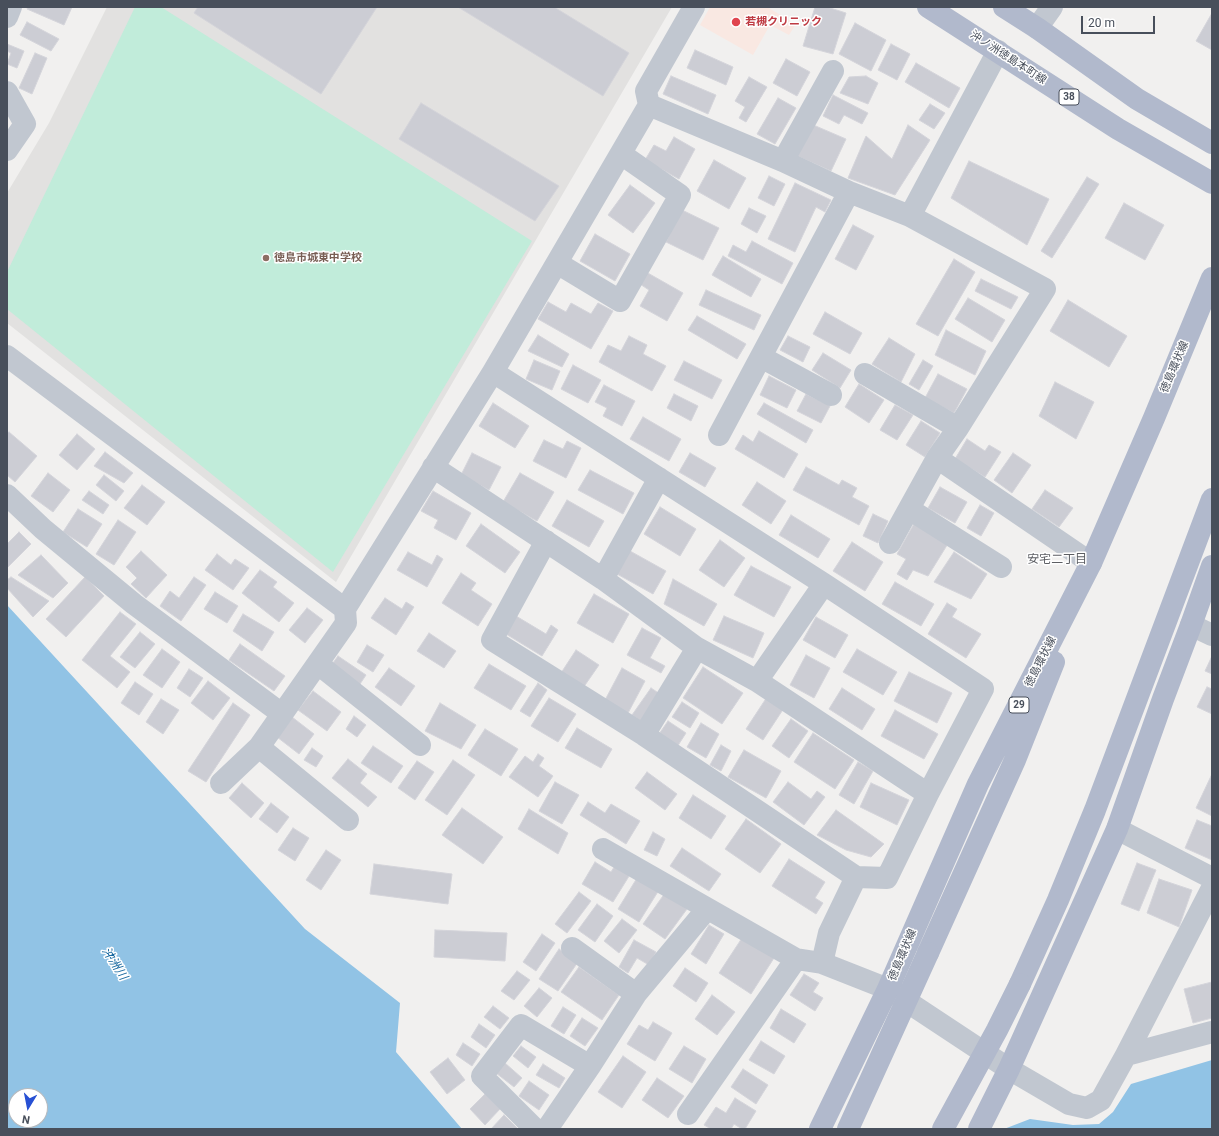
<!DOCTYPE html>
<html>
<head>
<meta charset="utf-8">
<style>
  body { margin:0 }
  #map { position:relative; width:1219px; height:1136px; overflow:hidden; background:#f1f0ef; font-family:Roboto,sans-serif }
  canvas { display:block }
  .frame { position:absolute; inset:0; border:8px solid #484f5b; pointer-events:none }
  .north { position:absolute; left:8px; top:1088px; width:40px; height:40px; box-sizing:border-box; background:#fff; border:1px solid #b6b9bd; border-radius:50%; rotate:190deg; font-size:11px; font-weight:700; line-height:16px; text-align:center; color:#484f5b }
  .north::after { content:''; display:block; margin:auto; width:14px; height:18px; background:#2750d4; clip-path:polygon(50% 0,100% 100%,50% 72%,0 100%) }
  .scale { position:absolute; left:1081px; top:16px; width:74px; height:18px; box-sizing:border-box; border:2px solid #484f5b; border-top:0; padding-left:5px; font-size:12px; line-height:14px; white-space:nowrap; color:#484f5b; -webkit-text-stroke:3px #fff; paint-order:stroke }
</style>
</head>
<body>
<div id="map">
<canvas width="1219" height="1136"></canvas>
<div class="frame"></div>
<div class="north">N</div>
<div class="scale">20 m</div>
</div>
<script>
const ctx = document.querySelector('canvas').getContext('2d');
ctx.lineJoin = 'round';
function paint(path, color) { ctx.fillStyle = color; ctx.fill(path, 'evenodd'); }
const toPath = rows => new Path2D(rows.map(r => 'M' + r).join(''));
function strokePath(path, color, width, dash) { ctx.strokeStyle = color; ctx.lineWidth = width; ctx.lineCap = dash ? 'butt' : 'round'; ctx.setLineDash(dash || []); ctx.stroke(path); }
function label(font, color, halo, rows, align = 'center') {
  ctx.font = font + ' Roboto,"Noto Sans JP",sans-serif'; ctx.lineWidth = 3; ctx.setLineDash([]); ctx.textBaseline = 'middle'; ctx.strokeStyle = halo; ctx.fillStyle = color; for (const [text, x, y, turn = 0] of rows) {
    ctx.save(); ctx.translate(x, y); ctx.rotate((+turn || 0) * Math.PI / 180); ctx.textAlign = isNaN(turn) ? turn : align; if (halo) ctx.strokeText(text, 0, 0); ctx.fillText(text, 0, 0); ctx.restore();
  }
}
paint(toPath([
  [107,7,672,7,336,582,7,323,7,193,49,123]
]), '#e2e1e0');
paint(toPath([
  [710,7,767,7,796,24,789,35,770,25,753,55,700,25]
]), '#f9e8e2');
paint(toPath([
  [135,7,161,7,532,241,333,572,7,309,7,272]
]), '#c1ecda');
paint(toPath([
  [7,605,305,929,400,1003,396,1052,462,1129,7,1129],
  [16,1096,40,1096,40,1120,16,1120],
  [1212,1060,1212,1129,1004,1129,1030,1119,1073,1125,1099,1124,1113,1112,1131,1084]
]), '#91c3e5');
const building = toPath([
  [28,7,72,7,64,25,27,9,28,7],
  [198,7,377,7,321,94,194,13,198,7],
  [458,7,554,7,629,53,603,96,458,7],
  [815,7,827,7,846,13,833,54,803,46,815,7],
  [1212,13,1212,50,1196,41,1212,13],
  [27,22,59,39,51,51,20,35,27,22],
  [855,23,886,40,871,71,839,54,855,23],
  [7,44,24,51,17,68,7,64,11,53,7,51,7,44],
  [891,44,910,54,897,80,878,70,891,44],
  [695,50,733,67,726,85,687,68,695,50],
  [35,53,47,58,32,94,19,88,35,53],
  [786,59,810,72,797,96,773,83,786,59],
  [916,63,960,88,949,108,905,82,916,63],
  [671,76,716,95,708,114,663,94,671,76],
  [866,76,878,83,868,104,840,93,849,77,866,76],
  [749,77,767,87,746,122,739,118,745,107,735,101,749,77],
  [833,95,868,113,862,124,844,115,839,124,823,116,833,95],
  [778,98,796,108,775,144,757,134,778,98],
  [421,103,559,186,535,221,399,139,421,103],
  [930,104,945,113,934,129,919,120,930,104],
  [811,124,846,139,831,171,797,156,811,124],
  [908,125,930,140,895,195,848,178,866,136,892,159,908,125],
  [674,137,695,149,679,179,645,160,654,145,666,151,674,137],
  [714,160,746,178,729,209,697,191,714,160],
  [969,161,1049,199,1027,245,951,198,969,161],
  [769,176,785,184,774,206,758,198,769,176],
  [1087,177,1099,184,1052,258,1041,251,1087,177],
  [795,183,831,200,825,212,816,207,795,252,768,239,795,183],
  [630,185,655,203,633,233,608,215,630,185],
  [1124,203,1164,225,1145,260,1105,238,1124,203],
  [749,208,766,216,757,233,741,224,749,208],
  [682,210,719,228,703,260,666,242,682,210],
  [853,225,874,236,856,270,835,259,853,225],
  [595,234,630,254,615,281,580,261,595,234],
  [752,241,793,263,782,284,728,256,733,245,746,252,752,241],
  [723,256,761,279,751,297,712,275,723,256],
  [954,259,975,272,938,336,916,324,954,259],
  [646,272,683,293,667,321,640,306,649,290,640,284,646,272],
  [981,279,1018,297,1011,309,975,291,981,279],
  [706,290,761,315,754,330,699,305,706,290],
  [968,298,1005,320,992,342,955,319,968,298],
  [1068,300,1127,336,1109,367,1050,331,1068,300],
  [548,302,566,312,571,303,591,314,598,303,613,311,591,349,538,319,548,302],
  [825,312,862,333,850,354,813,334,825,312],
  [697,316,746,344,737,359,688,330,697,316],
  [946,330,986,351,975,375,935,355,946,330],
  [538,335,569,354,562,367,528,351,538,335],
  [629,336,647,345,643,354,666,366,652,391,599,362,608,345,621,351,629,336],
  [788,336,810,347,803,362,780,350,788,336],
  [889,338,915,354,901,382,872,364,889,338],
  [823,353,851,370,840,388,812,370,823,353],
  [534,360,560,371,552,390,526,379,534,360],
  [923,360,933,366,919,390,909,384,923,360],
  [684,361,722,380,712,399,674,380,684,361],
  [573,365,601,380,588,403,561,389,573,365],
  [938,374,967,389,954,413,925,398,938,374],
  [769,376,796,390,787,408,760,395,769,376],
  [1055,382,1094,402,1076,439,1039,416,1055,382],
  [859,384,884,400,869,423,845,407,859,384],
  [604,385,635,401,622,426,603,416,607,408,595,402,604,385],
  [674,394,698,406,691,421,667,408,674,394],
  [806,394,830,406,821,423,797,411,806,394],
  [493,403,529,426,515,448,479,426,493,403],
  [764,403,813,430,806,443,757,414,764,403],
  [895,405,913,415,897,440,880,430,895,405],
  [643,417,681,439,669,461,630,439,643,417],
  [921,421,940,433,925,457,906,445,921,421],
  [759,431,798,454,784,478,735,449,743,435,753,442,759,431],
  [9,432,37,456,15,482,7,475,7,434,9,432],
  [77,434,95,449,77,470,59,455,77,434],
  [967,439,985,451,989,445,1001,452,985,477,955,459,967,439],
  [544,440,563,449,567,441,581,448,566,478,533,461,544,440],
  [105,452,133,473,124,483,94,466,105,452],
  [472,453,501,467,489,490,461,475,472,453],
  [690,453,716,468,705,487,679,472,690,453],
  [1013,453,1031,465,1012,493,994,480,1013,453],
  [806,467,839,485,842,480,857,488,852,497,869,506,859,525,793,490,806,467],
  [590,470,634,493,623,514,578,490,590,470],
  [48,473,70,490,53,512,31,496,48,473],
  [520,473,554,492,537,521,503,502,520,473],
  [104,475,124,491,116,501,96,485,104,475],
  [757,482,786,501,771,524,742,505,757,482],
  [142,485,165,502,147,525,124,508,142,485],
  [940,487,967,502,955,523,928,508,940,487],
  [1045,490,1073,508,1059,527,1032,509,1045,490],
  [89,491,109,505,103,514,82,500,89,491],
  [433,491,471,513,456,540,434,528,438,520,421,511,433,491],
  [567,500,604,521,589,547,552,526,567,500],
  [980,505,994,513,981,536,967,528,980,505],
  [660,507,696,529,680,556,644,534,660,507],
  [78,509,102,524,87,547,63,532,78,509],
  [873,514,888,521,878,543,863,536,873,514],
  [791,515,830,539,818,558,779,535,791,515],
  [118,520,136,532,114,565,96,554,118,520],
  [915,522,949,542,928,576,913,570,907,580,897,574,906,559,897,554,915,522],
  [481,524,520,552,505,573,466,546,481,524],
  [19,532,31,544,7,568,7,544,19,532],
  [720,540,745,558,724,587,699,570,720,540],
  [852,542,883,562,865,591,833,571,852,542],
  [141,551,167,575,146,598,131,584,137,578,126,567,141,551],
  [630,551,666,571,653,594,617,574,630,551],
  [408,552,432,565,437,555,443,559,427,587,397,570,408,552],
  [954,552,987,574,971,599,934,582,954,552],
  [217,554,231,565,235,559,249,568,233,590,205,570,217,554],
  [41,555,68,583,53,598,18,575,41,555],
  [751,566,791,587,774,617,734,595,751,566],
  [260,570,277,582,273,587,294,603,279,622,242,593,260,570],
  [461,573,476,583,471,590,492,604,478,626,442,603,461,573],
  [11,577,49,601,33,617,7,588,7,580,11,577],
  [85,577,104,596,66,637,46,619,85,577],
  [194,577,206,585,181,621,160,606,170,591,179,598,194,577],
  [673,579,717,604,704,626,664,604,673,579],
  [895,582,934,604,921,626,882,604,895,582],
  [215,592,238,606,227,623,204,609,215,592],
  [594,594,629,614,613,643,577,623,594,594],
  [385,598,402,609,406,602,414,607,396,635,371,618,385,598],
  [947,603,957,609,952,617,981,634,966,658,928,634,947,603],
  [307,608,323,620,305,643,289,630,307,608],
  [120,612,136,624,110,656,130,672,117,688,82,660,120,612],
  [243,614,274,632,262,651,233,631,243,614],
  [516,616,546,634,551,625,558,630,542,656,506,634,516,616],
  [724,616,764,633,753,658,713,640,724,616],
  [816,617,848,635,835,658,803,640,816,617],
  [642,628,661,638,650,658,665,666,661,673,627,655,642,628],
  [140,632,155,644,135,668,120,657,140,632],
  [429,633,456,651,444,668,417,651,429,633],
  [240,644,285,676,274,691,229,660,240,644],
  [367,645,384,655,373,672,357,662,367,645],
  [162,649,180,662,162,688,143,675,162,649],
  [857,649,897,672,883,695,843,672,857,649],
  [576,650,599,665,583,688,561,673,576,650],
  [806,655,830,668,814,698,790,685,806,655],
  [338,656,366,675,358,687,330,667,338,656],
  [1212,656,1212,674,1205,671,1212,656],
  [489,664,526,686,511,710,474,688,489,664],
  [703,667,743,693,722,724,683,698,703,667],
  [389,668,415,686,401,706,375,687,389,668],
  [622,668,645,681,627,715,604,702,622,668],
  [189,669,203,678,190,697,177,688,189,669],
  [909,672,952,693,937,723,894,701,909,672],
  [208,681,230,698,213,720,191,703,208,681],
  [135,682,153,694,139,715,121,703,135,682],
  [538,683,547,690,530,717,520,711,538,683],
  [1207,687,1212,689,1212,714,1197,707,1207,687],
  [651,688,660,694,641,721,632,715,651,688],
  [842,688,875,709,862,730,829,709,842,688],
  [313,691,341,712,327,731,298,710,313,691],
  [767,697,784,708,763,740,746,729,767,697],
  [549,698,576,714,558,742,531,726,549,698],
  [161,699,179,710,163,734,146,722,161,699],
  [682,702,699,713,690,728,672,717,682,702],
  [233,703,250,715,206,782,188,771,233,703],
  [440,703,476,725,461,749,425,731,440,703],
  [895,710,938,734,924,759,881,736,895,710],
  [354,716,366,725,357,737,346,729,354,716],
  [292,717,314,734,299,754,277,737,292,717],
  [791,719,808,731,789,758,772,746,791,719],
  [668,721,686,733,677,747,659,734,668,721],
  [701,723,719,734,706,758,687,747,701,723],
  [577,728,612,749,601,768,565,748,577,728],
  [485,729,518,749,501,776,468,755,485,729],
  [813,733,854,760,835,789,794,762,813,733],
  [721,745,731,751,721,771,710,765,721,745],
  [373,746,403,766,391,783,361,763,373,746],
  [312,748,323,756,316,767,304,760,312,748],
  [744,750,781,771,766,798,728,777,744,750],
  [538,754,544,758,539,766,553,776,538,797,509,777,525,756,533,762,538,754],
  [348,759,367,774,360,783,377,797,368,807,332,778,348,759],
  [453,760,475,775,447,815,425,800,453,760],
  [417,761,434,772,415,800,398,788,417,761],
  [858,762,873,771,854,804,839,795,858,762],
  [647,772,677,794,665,810,635,788,647,772],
  [1212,774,1212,816,1196,808,1212,774],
  [555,782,579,795,562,824,539,811,555,782],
  [788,782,811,799,817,791,825,797,804,825,773,802,788,782],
  [242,783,264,803,251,818,229,798,242,783],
  [871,783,909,800,897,825,860,807,871,783],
  [693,795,726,816,711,839,679,818,693,795],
  [588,802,605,813,611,804,640,821,626,844,580,815,588,802],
  [271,803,289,817,277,833,259,819,271,803],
  [462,808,503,837,483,864,442,835,462,808],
  [529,809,568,833,558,854,518,829,529,809],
  [836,810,884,844,871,857,846,850,817,835,836,810],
  [746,819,781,844,760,873,725,849,746,819],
  [1197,820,1212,826,1212,860,1185,848,1197,820],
  [293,828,309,838,295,861,278,850,293,828],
  [653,832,665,839,657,856,644,850,653,832],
  [682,848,721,874,709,891,670,866,682,848],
  [326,850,341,860,321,890,306,880,326,850],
  [789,859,825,882,815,898,823,903,816,914,772,886,789,859],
  [595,862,611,872,616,864,631,873,613,902,582,884,595,862],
  [1137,863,1156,870,1139,911,1121,904,1137,863],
  [374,864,452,874,448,904,370,894,374,864],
  [637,878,659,890,639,922,618,909,637,878],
  [1159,879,1192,890,1179,927,1147,913,1159,879],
  [579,892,591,901,567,933,555,924,579,892],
  [665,893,687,909,665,939,643,924,665,893],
  [597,904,613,916,595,942,578,930,597,904],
  [622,919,637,930,619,953,604,941,622,919],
  [709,925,724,934,706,964,691,954,709,925],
  [435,930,507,933,505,961,434,957,435,930],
  [542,934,555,943,536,971,523,962,542,934],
  [742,938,774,958,751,994,719,973,742,938],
  [634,940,656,952,649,965,637,958,628,973,619,967,634,940],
  [559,949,578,962,558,991,539,979,559,949],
  [579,967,619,995,602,1020,561,992,579,967],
  [685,968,708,983,696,1002,673,986,685,968],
  [517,971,530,980,514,1000,501,991,517,971],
  [804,974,819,983,813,992,823,998,815,1011,790,995,804,974],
  [1212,982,1212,1018,1193,1023,1184,989,1212,982],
  [539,988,552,998,537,1017,524,1006,539,988],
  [712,995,735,1012,717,1035,695,1019,712,995],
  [493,1006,509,1018,500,1029,484,1017,493,1006],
  [563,1007,576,1015,564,1034,551,1026,563,1007],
  [781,1009,806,1024,794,1043,770,1028,781,1009],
  [582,1018,598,1028,585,1046,570,1036,582,1018],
  [653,1022,672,1033,655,1061,627,1044,639,1025,648,1030,653,1022],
  [479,1024,495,1035,486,1048,471,1037,479,1024],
  [761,1041,785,1056,774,1074,749,1060,761,1041],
  [463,1043,480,1054,472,1066,456,1055,463,1043],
  [521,1046,536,1057,528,1068,513,1056,521,1046],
  [684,1046,706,1059,692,1083,669,1069,684,1046],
  [623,1056,646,1072,622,1108,598,1092,623,1056],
  [448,1058,465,1080,447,1094,430,1072,448,1058],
  [505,1063,522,1078,514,1087,496,1073,505,1063],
  [543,1064,565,1078,559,1088,536,1075,543,1064],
  [743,1069,768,1085,756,1104,731,1087,743,1069],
  [657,1078,684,1096,668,1118,642,1100,657,1078],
  [529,1081,549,1095,539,1110,519,1096,529,1081],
  [485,1094,500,1109,485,1125,470,1109,485,1094],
  [735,1098,756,1111,745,1129,742,1129,734,1124,731,1129,711,1129,704,1125,716,1107,726,1113,735,1098],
  [504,1115,517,1128,515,1129,491,1129,504,1115]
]);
paint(building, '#cccdd4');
strokePath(building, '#d4d4da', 1);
strokePath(toPath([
  [694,7,646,91,649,105,783,161,849,192,910,216],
  [7,17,11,7],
  [1037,28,1052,7],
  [7,92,25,124,7,150],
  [783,161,833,71],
  [557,263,620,301,680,195,621,154],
  [7,356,345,609,493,372,649,105],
  [761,357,831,395],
  [493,372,824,584,983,689,928,794,887,878,856,877,644,735,492,640,546,541],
  [865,374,958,428],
  [719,435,849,192],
  [937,458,1091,563],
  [433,467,603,579,697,648,757,681,928,794],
  [7,495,43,529,134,604,282,714],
  [909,509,1001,567],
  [890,543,937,458,958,428,1045,289,910,216,998,51],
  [603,579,659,478],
  [345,609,346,623,259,747,348,820],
  [1191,625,1212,635],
  [318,664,420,745],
  [757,681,824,584],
  [644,735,697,648],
  [221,783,259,747],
  [1117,829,1212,878],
  [603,849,796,959,822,963],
  [856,877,829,933,822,963,888,989,1009,1069,1069,1104,1087,1108,1101,1100,1126,1055,1212,1032],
  [572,948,636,994],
  [1126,1055,1212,888],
  [688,1114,796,959],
  [535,1129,482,1076,521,1025,590,1066],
  [547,1129,590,1066,636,994,707,909]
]), '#c1c7d0', 22);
strokePath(toPath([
  [928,7,1118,129,1212,183],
  [1004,7,1037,28,1137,99,1212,143],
  [928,953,1015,760,1054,662],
  [1020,984,1058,900,1095,810,1212,499],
  [820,1129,888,989,978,784,1091,563,1154,418,1212,278],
  [979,1129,1009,1069,1117,829,1163,699,1191,625,1212,566]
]), '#b1b9cc', 22);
strokePath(toPath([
  [848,1129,928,953],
  [943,1129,997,1030,1020,984]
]), '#b1b9cc', 22);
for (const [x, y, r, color] of [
  [736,22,5,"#e0444e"],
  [266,258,4,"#8d6e63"]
]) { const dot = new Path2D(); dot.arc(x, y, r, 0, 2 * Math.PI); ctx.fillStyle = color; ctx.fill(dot); strokePath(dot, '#fff', 1.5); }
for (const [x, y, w] of [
  [1069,97,20],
  [1019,705,20]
]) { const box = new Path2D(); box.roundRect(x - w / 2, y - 8, w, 16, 3); ctx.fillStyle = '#fff'; ctx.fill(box); strokePath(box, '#484f5b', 1); }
label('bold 10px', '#484f5b', null, [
  ["38",1069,97],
  ["29",1019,705]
]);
label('bold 11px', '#be3a42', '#fff', [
  ["若槻クリニック",745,22]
], 'left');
label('11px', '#484f5b', '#fff', [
  ["沖ノ洲徳島本町線",1008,58,33],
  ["徳島環状線",1175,367,-67],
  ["徳島環状線",1041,662,-63],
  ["徳島環状線",903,955,-67]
]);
label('bold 11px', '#785e54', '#fff', [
  ["徳島市城東中学校",274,258]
], 'left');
label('12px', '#5c5e63', '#fff', [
  ["安宅二丁目",1057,560]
]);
label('italic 12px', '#17689f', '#fff', [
  ["沖洲川",114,964,57]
]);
</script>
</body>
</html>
